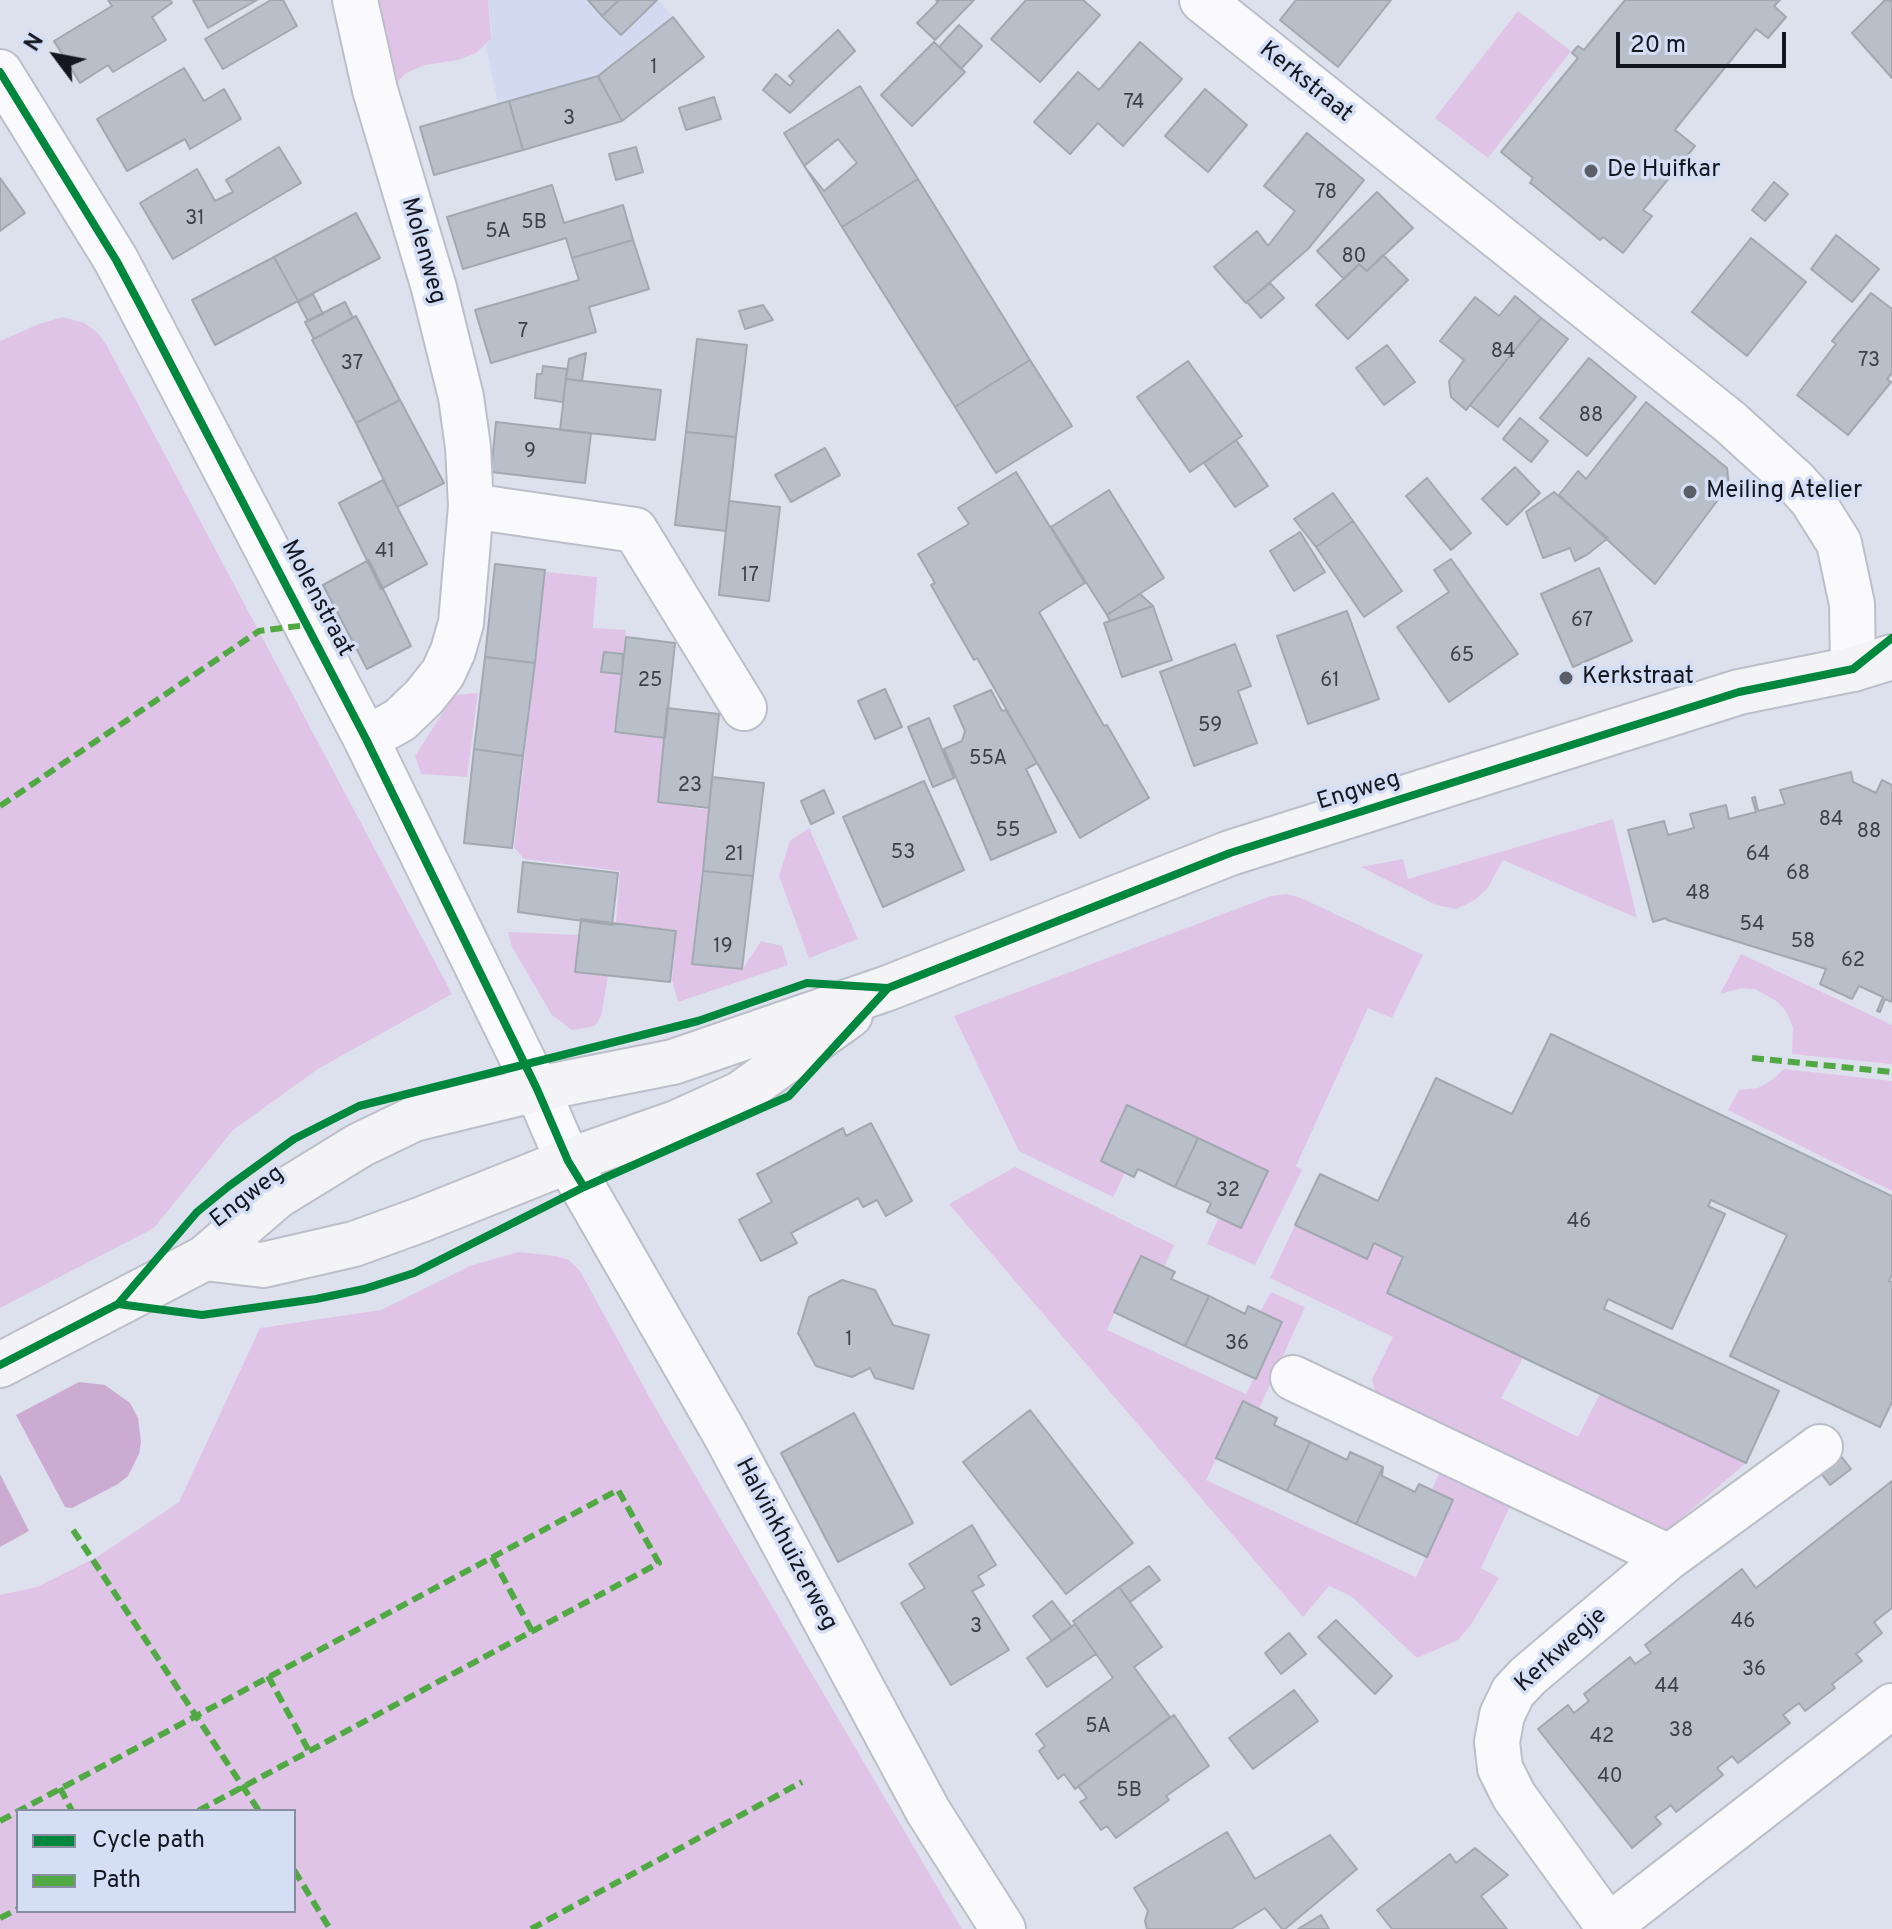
<!DOCTYPE html>
<html>
<head>
<meta charset="utf-8">
<style>
  body { margin:0 }
  #map { position:relative; width:1892px; height:1929px; overflow:hidden; background:#dce1ed; font-family:Overpass,sans-serif }
  canvas { display:block }
  .legend { position:absolute; left:16px; top:1809px; width:280px; height:104px; box-sizing:border-box; background:#d4def5; border:2px solid #878e9f; margin:0; padding:10px 14px; list-style:none; font-size:24px; color:#14171f }
  .legend li { display:flex; align-items:center; gap:16px; height:40px }
  .legend b { width:40px; border:2px solid #878e9f }
  .north { position:absolute; left:16px; top:16px; width:80px; height:80px; -webkit-text-stroke:6px #d4def5; paint-order:stroke; rotate:302deg; font-size:22px; font-weight:700; line-height:32px; text-align:center; color:#14171f }
  .north::after { content:''; display:block; margin:auto; width:28px; height:36px; background:#14171f; clip-path:polygon(50% 0,100% 100%,50% 72%,0 100%) }
  .scale { position:absolute; left:1616px; top:32px; width:170px; height:36px; box-sizing:border-box; border:4px solid #14171f; border-top:0; padding-left:10px; font-size:24px; line-height:28px; white-space:nowrap; color:#14171f; -webkit-text-stroke:6px #d4def5; paint-order:stroke }
</style>
</head>
<body>
<div id="map">
<canvas width="1892" height="1929"></canvas>
<ul class="legend">
<li><b style="height:10px;background:#00873e"></b>Cycle path</li>
<li><b style="height:10px;background:#51a943"></b>Path</li>
</ul>
<div class="north">N</div>
<div class="scale">20 m</div>
</div>
<script>
const ctx = document.querySelector('canvas').getContext('2d');
ctx.lineJoin = 'round';
function paint(path, color) { ctx.fillStyle = color; ctx.fill(path, 'evenodd'); }
const toPath = rows => new Path2D(rows.map(r => 'M' + r).join(''));
function strokePath(path, color, width, dash) { ctx.strokeStyle = color; ctx.lineWidth = width; ctx.lineCap = dash ? 'butt' : 'round'; ctx.setLineDash(dash || []); ctx.stroke(path); }
function label(font, color, halo, rows, align = 'center') {
  ctx.font = font + ' Overpass,sans-serif'; ctx.lineWidth = 7; ctx.setLineDash([]); ctx.textBaseline = 'middle'; ctx.strokeStyle = halo; ctx.fillStyle = color; for (const [text, x, y, turn = 0] of rows) {
    ctx.save(); ctx.translate(x, y); ctx.rotate((+turn || 0) * Math.PI / 180); ctx.textAlign = isNaN(turn) ? turn : align; if (halo) ctx.strokeText(text, 0, 0); ctx.fillText(text, 0, 0); ctx.restore();
  }
}
paint(toPath([
  [488,0,659,0,672,16,598,75,498,104,486,46,491,39,492,31]
]), '#d1daf0');
paint(toPath([
  [369,0,488,0,491,39,476,53,458,60,425,65,406,73,393,86],
  [1518,11,1571,51,1488,158,1435,118],
  [63,317,84,323,97,332,107,346,452,994,318,1069,233,1130,154,1228,0,1308,0,341,39,324],
  [546,572,597,577,593,628,626,630,614,733,665,739,657,802,709,810,691,964,742,970,761,941,782,946,788,965,678,1002,672,980,677,930,616,923,620,871,524,859,514,847],
  [478,693,467,777,421,774,415,756,454,695],
  [1613,819,1637,918,1503,860,1487,889,1475,900,1456,909,1436,905,1361,867,1403,859,1408,879],
  [809,828,858,939,809,958,779,876,790,841],
  [1287,894,1301,898,1423,955,1392,1018,1368,1008,1296,1166,1302,1170,1255,1265,1207,1244,1219,1217,1242,1227,1268,1171,1128,1105,1101,1161,1125,1173,1113,1197,1019,1151,954,1016,1271,896],
  [508,932,578,935,575,972,608,976,601,1016,595,1026,572,1030,552,1015,512,947],
  [1741,954,1892,1025,1892,1064,1792,1054,1793,1028,1787,1013,1778,1002,1755,989,1741,988,1720,994],
  [1784,1069,1892,1081,1892,1191,1728,1110,1739,1090,1758,1088,1772,1080],
  [1015,1167,1174,1245,1164,1267,1140,1256,1107,1330,1246,1394,1282,1323,1260,1312,1271,1292,1305,1307,1259,1409,1243,1402,1206,1480,1416,1577,1453,1501,1432,1490,1441,1468,1513,1500,1481,1568,1499,1578,1470,1626,1458,1640,1417,1658,1351,1596,1329,1586,1303,1617,949,1204],
  [1295,1225,1367,1259,1374,1243,1403,1257,1387,1294,1523,1358,1501,1398,1578,1437,1600,1394,1746,1463,1664,1533,1377,1399,1372,1379,1393,1337,1270,1278],
  [518,1252,556,1256,569,1260,580,1271,656,1409,962,1929,0,1929,0,1595,37,1587,97,1557,179,1502,260,1328,381,1310,470,1266],
  [18,1811,294,1811,294,1911,18,1911]
]), '#e0c4e8');
paint(toPath([
  [79,1382,105,1385,130,1403,138,1418,141,1442,139,1454,128,1476,118,1484,72,1508,65,1507,16,1415],
  [0,1474,29,1531,0,1547]
]), '#ccabd3');
const building = toPath([
  [108,0,170,0,172,3,152,17,166,40,113,72,108,65,80,83,54,41,112,6,108,0],
  [193,0,257,0,208,28,193,0],
  [271,0,283,0,297,26,223,69,205,39,271,0],
  [588,0,619,0,602,16,588,0],
  [619,0,657,0,621,35,602,16,619,0],
  [936,0,974,0,935,40,917,23,938,2,936,0],
  [1026,0,1083,0,1100,15,1040,82,991,39,1026,0],
  [1296,0,1391,0,1338,67,1280,20,1296,0],
  [1625,0,1780,0,1774,6,1786,17,1768,38,1756,29,1677,127,1675,130,1695,146,1643,210,1652,216,1623,253,1603,237,1600,240,1533,185,1530,183,1533,178,1501,152,1578,58,1572,53,1578,46,1584,50,1625,0],
  [1885,0,1892,1,1892,78,1852,33,1885,0],
  [673,17,704,57,622,121,598,76,673,17],
  [959,25,982,46,961,69,939,47,959,25],
  [838,30,855,51,790,113,763,90,776,74,790,86,794,81,789,76,838,30],
  [934,42,965,72,912,126,881,95,934,42],
  [1140,42,1182,79,1123,146,1098,123,1070,154,1034,122,1078,72,1099,90,1140,42],
  [184,68,204,101,224,89,241,119,190,149,185,139,127,171,97,119,184,68],
  [598,76,622,121,523,150,509,101,598,76],
  [860,86,918,179,842,227,784,133,860,86],
  [1205,89,1247,125,1208,172,1165,136,1205,89],
  [714,97,721,119,686,130,679,108,714,97],
  [509,101,523,150,434,175,420,127,509,101],
  [1307,133,1364,180,1308,249,1246,303,1214,267,1257,231,1268,246,1295,211,1264,186,1307,133],
  [838,139,857,163,824,191,804,166,838,139],
  [279,147,301,183,173,259,140,203,197,169,215,201,233,192,226,180,279,147],
  [636,147,643,172,616,180,609,154,636,147],
  [0,178,25,213,0,231,0,178],
  [918,179,1030,360,955,407,842,227,918,179],
  [1774,182,1788,194,1765,221,1752,210,1774,182],
  [552,185,564,223,623,205,633,240,572,258,566,238,463,269,447,217,552,185],
  [1377,192,1413,228,1367,271,1359,264,1344,279,1317,251,1377,192],
  [356,213,380,258,298,301,274,257,356,213],
  [1836,235,1879,269,1852,302,1811,269,1836,235],
  [1751,238,1806,282,1747,356,1692,312,1751,238],
  [633,240,649,289,589,307,596,332,491,363,475,310,579,280,572,258,633,240],
  [1383,255,1408,280,1348,339,1316,305,1359,264,1367,271,1383,255],
  [274,257,298,301,215,345,192,300,274,257],
  [1270,283,1284,298,1261,318,1247,302,1270,283],
  [1871,293,1892,309,1892,373,1887,379,1891,382,1848,435,1797,395,1836,344,1832,341,1871,293],
  [313,294,323,314,308,321,298,302,313,294],
  [1515,296,1541,318,1466,410,1451,397,1449,381,1464,360,1440,341,1475,297,1499,316,1515,296],
  [345,302,353,318,314,339,305,322,345,302],
  [763,305,773,320,745,329,739,311,763,305],
  [356,316,400,400,356,423,312,340,356,316],
  [1541,318,1568,339,1498,427,1470,405,1541,318],
  [697,339,747,345,736,437,686,432,697,339],
  [1387,345,1415,382,1384,405,1356,368,1387,345],
  [586,353,582,381,566,379,569,359,586,353],
  [1589,358,1636,397,1587,456,1540,418,1589,358],
  [1030,360,1072,426,996,473,955,407,1030,360],
  [1188,361,1242,436,1190,472,1137,397,1188,361],
  [543,366,567,369,563,402,535,398,537,374,542,374,543,366],
  [566,379,661,390,655,440,560,430,566,379],
  [400,400,444,483,397,507,356,423,400,400],
  [1646,402,1727,468,1729,485,1655,584,1559,495,1578,471,1586,479,1646,402],
  [1520,418,1548,441,1531,462,1503,439,1520,418],
  [496,422,591,433,585,483,491,472,496,422],
  [686,432,736,437,726,531,675,525,686,432],
  [1236,440,1268,486,1235,507,1204,463,1236,440],
  [825,448,840,475,791,502,775,475,825,448],
  [1515,467,1540,493,1507,525,1482,499,1515,467],
  [1016,472,1085,583,1039,612,1104,726,1107,725,1149,798,1080,838,977,658,974,660,931,585,935,583,918,554,969,524,958,508,1016,472],
  [1427,478,1471,533,1451,550,1406,496,1427,478],
  [383,480,427,564,381,589,339,503,383,480],
  [1109,490,1164,578,1107,615,1051,527,1109,490],
  [1554,492,1608,538,1588,554,1575,561,1570,548,1543,558,1526,512,1554,492],
  [1333,493,1353,521,1316,547,1294,519,1333,493],
  [729,501,780,507,769,601,719,595,729,501],
  [1353,521,1402,591,1364,617,1316,547,1353,521],
  [1300,532,1325,572,1294,591,1270,551,1300,532],
  [1451,559,1518,654,1449,702,1397,627,1449,592,1434,570,1451,559],
  [369,560,411,646,367,669,323,585,369,560],
  [495,564,545,570,535,663,485,657,495,564],
  [1599,568,1632,641,1573,667,1541,594,1599,568],
  [1140,594,1153,606,1110,621,1107,615,1140,594],
  [1153,606,1172,660,1122,677,1104,623,1153,606],
  [1347,611,1379,699,1308,724,1277,636,1347,611],
  [626,637,675,643,665,738,615,732,626,637],
  [1235,644,1251,686,1238,691,1257,743,1194,766,1160,672,1235,644],
  [604,652,623,654,622,674,601,672,604,652],
  [485,657,535,663,523,756,474,749,485,657],
  [885,689,902,727,875,739,858,701,885,689],
  [991,690,1002,711,1006,710,1037,763,1026,769,1056,832,991,860,944,749,962,741,965,731,954,706,991,690],
  [667,708,719,714,709,808,658,802,667,708],
  [929,718,954,778,933,787,908,727,929,718],
  [474,749,523,756,512,848,464,843,474,749],
  [1851,772,1853,782,1876,793,1882,780,1892,785,1892,1002,1885,999,1880,1012,1877,1011,1883,997,1859,986,1852,999,1820,984,1826,969,1667,920,1666,918,1653,922,1628,830,1664,821,1668,835,1694,828,1690,814,1726,805,1729,819,1756,812,1752,798,1755,797,1758,811,1785,804,1780,790,1851,772],
  [712,777,764,783,753,876,703,871,712,777],
  [924,781,964,870,883,907,843,817,924,781],
  [824,790,834,813,811,824,801,801,824,790],
  [523,862,618,873,612,925,518,912,523,862],
  [703,871,753,876,742,969,692,964,703,871],
  [581,919,676,931,670,982,575,972,581,919],
  [1551,1034,1892,1196,1892,1275,1889,1281,1892,1282,1892,1402,1880,1427,1730,1356,1787,1235,1711,1200,1708,1206,1725,1214,1672,1329,1608,1299,1604,1309,1779,1391,1746,1463,1387,1293,1403,1257,1374,1243,1367,1259,1295,1225,1320,1174,1378,1201,1436,1078,1512,1114,1551,1034],
  [1127,1105,1198,1138,1175,1187,1138,1169,1134,1177,1101,1161,1127,1105],
  [871,1123,912,1201,886,1216,877,1200,863,1207,858,1198,791,1233,797,1243,761,1261,739,1220,772,1202,757,1174,843,1128,846,1136,871,1123],
  [1198,1138,1268,1171,1241,1228,1207,1212,1211,1203,1175,1187,1198,1138],
  [1141,1256,1175,1272,1171,1279,1209,1296,1185,1346,1114,1312,1141,1256],
  [842,1280,875,1290,893,1325,929,1335,913,1389,875,1378,870,1368,852,1377,816,1366,798,1333,809,1297,842,1280],
  [1209,1296,1245,1314,1248,1306,1282,1322,1256,1379,1185,1346,1209,1296],
  [1243,1401,1277,1418,1274,1425,1310,1442,1287,1491,1216,1458,1243,1401],
  [1030,1410,1133,1543,1066,1594,963,1462,1030,1410],
  [854,1413,913,1523,838,1562,781,1453,854,1413],
  [1310,1442,1347,1460,1350,1452,1383,1467,1356,1524,1287,1491,1310,1442],
  [1834,1447,1851,1469,1830,1485,1813,1463,1834,1447],
  [1383,1467,1382,1476,1415,1492,1419,1484,1453,1500,1427,1557,1356,1524,1383,1467],
  [1892,1481,1892,1608,1874,1622,1882,1633,1856,1654,1862,1661,1832,1684,1835,1688,1805,1711,1799,1703,1783,1715,1790,1723,1738,1763,1732,1756,1717,1768,1723,1775,1676,1812,1671,1805,1655,1817,1661,1824,1632,1848,1538,1729,1568,1705,1574,1713,1589,1701,1584,1694,1630,1657,1635,1664,1651,1653,1645,1645,1742,1569,1756,1588,1892,1481],
  [972,1525,996,1565,978,1576,984,1585,972,1591,1009,1650,951,1685,901,1603,925,1588,909,1564,972,1525],
  [1149,1566,1160,1580,1130,1602,1119,1587,1149,1566],
  [1119,1587,1162,1647,1134,1667,1170,1717,1075,1789,1064,1774,1058,1779,1039,1751,1045,1746,1036,1734,1113,1678,1073,1621,1119,1587],
  [1052,1601,1072,1627,1052,1641,1033,1616,1052,1601],
  [1336,1620,1392,1676,1375,1694,1318,1637,1336,1620],
  [1075,1624,1096,1654,1047,1687,1027,1658,1075,1624],
  [1289,1633,1306,1654,1281,1674,1265,1653,1289,1633],
  [1294,1690,1318,1721,1253,1769,1229,1738,1294,1690],
  [1174,1715,1209,1766,1166,1796,1169,1800,1116,1838,1107,1826,1101,1830,1080,1802,1087,1798,1078,1786,1174,1715],
  [1227,1832,1255,1879,1330,1835,1357,1869,1285,1929,1282,1929,1265,1908,1231,1929,1147,1929,1145,1921,1148,1911,1134,1888,1227,1832],
  [1475,1848,1508,1875,1481,1896,1507,1929,1392,1929,1377,1910,1450,1854,1456,1863,1475,1848],
  [1321,1915,1329,1929,1298,1929,1321,1915]
]);
paint(building, '#b9bfc8');
strokePath(building, '#a2a8b0', 2);
const street = toPath([
  [355,0,375,90,434,288,461,397,468,447,471,506,461,623,453,651,443,673,424,697,400,720,366,739],
  [1202,0,1730,422,1795,481,1812,500,1839,543,1852,604,1853,669],
  [0,72,116,260,366,739,537,1089,568,1161,725,1434,928,1811,1003,1929],
  [471,506,635,530,744,708],
  [1293,1378,1669,1557],
  [1608,1926,1514,1796,1500,1768,1497,1742,1502,1715,1513,1692,1528,1676,1669,1557,1820,1447],
  [1605,1929,1892,1706]
]);
const secondary = toPath([
  [205,1258,263,1265,354,1244,420,1220,568,1161,676,1123,740,1094,850,1015],
  [0,1365,205,1258,277,1196,360,1145,414,1119,537,1089,673,1062,888,988,1230,853,1739,692,1853,669,1892,657]
]);
strokePath(street, '#bcbfc9', 48);
strokePath(secondary, '#bcbfc9', 48);
strokePath(street, '#fafafc', 44);
strokePath(secondary, '#f4f4f7', 44);
strokePath(toPath([
  [0,806,259,631,307,625],
  [1752,1058,1892,1072],
  [73,1530,259,1811],
  [492,1557,532,1631],
  [268,1676,309,1751],
  [60,1788,72,1811],
  [0,1821,618,1490,659,1563,198,1811],
  [294,1870,330,1929],
  [0,1918,18,1909],
  [531,1929,802,1782]
]), '#51a943', 6, [12, 6]);
strokePath(toPath([
  [0,72,116,260,139,303,366,739,537,1089,568,1161,584,1187],
  [118,1304,202,1315,316,1299,364,1289,414,1273,584,1187,789,1096,888,988,1230,853,1739,692,1853,669,1892,638],
  [0,1365,118,1304,197,1212,229,1186,294,1139,359,1106,698,1021,807,983,888,988]
]), '#00873e', 8);
for (const [x, y, r, color] of [
  [1591,171,8,"#5a5e67"],
  [1690,492,8,"#5a5e67"],
  [1566,678,8,"#5a5e67"]
]) { const dot = new Path2D(); dot.arc(x, y, r, 0, 2 * Math.PI); ctx.fillStyle = color; ctx.fill(dot); strokePath(dot, '#d4def5', 3); }
label('20px', '#3d4149', null, [
  ["1",654,69],
  ["74",1134,104],
  ["3",569,120],
  ["78",1326,194],
  ["31",195,220],
  ["5B",534,224],
  ["5A",498,233],
  ["80",1354,258],
  ["7",523,333],
  ["84",1503,353],
  ["73",1869,362],
  ["37",352,365],
  ["88",1591,417],
  ["9",530,453],
  ["41",385,553],
  ["17",750,577],
  ["67",1582,622],
  ["65",1462,657],
  ["25",650,682],
  ["61",1330,682],
  ["59",1210,727],
  ["55A",988,760],
  ["23",690,787],
  ["84",1831,821],
  ["55",1008,832],
  ["88",1869,833],
  ["53",903,854],
  ["21",734,856],
  ["64",1758,856],
  ["68",1798,875],
  ["48",1698,895],
  ["54",1752,926],
  ["58",1803,943],
  ["19",723,948],
  ["62",1853,962],
  ["32",1228,1192],
  ["46",1579,1223],
  ["1",849,1341],
  ["36",1237,1345],
  ["46",1743,1623],
  ["3",976,1628],
  ["36",1754,1671],
  ["44",1667,1688],
  ["5A",1098,1728],
  ["38",1681,1732],
  ["42",1602,1738],
  ["40",1610,1778],
  ["5B",1129,1792]
]);
label('24px', '#14171f', '#d4def5', [
  ["Kerkstraat",1305,83,39],
  ["Molenweg",422,251,74],
  ["Molenstraat",316,599,62],
  ["Engweg",1359,792,-17],
  ["Engweg",248,1198,-38],
  ["Halvinkhuizerweg",785,1545,62],
  ["Kerkwegje",1562,1651,-42]
]);
label('24px', '#14171f', '#d4def5', [
  ["De Huifkar",1607,171],
  ["Meiling Atelier",1706,492],
  ["Kerkstraat",1582,678]
], 'left');
</script>
</body>
</html>
